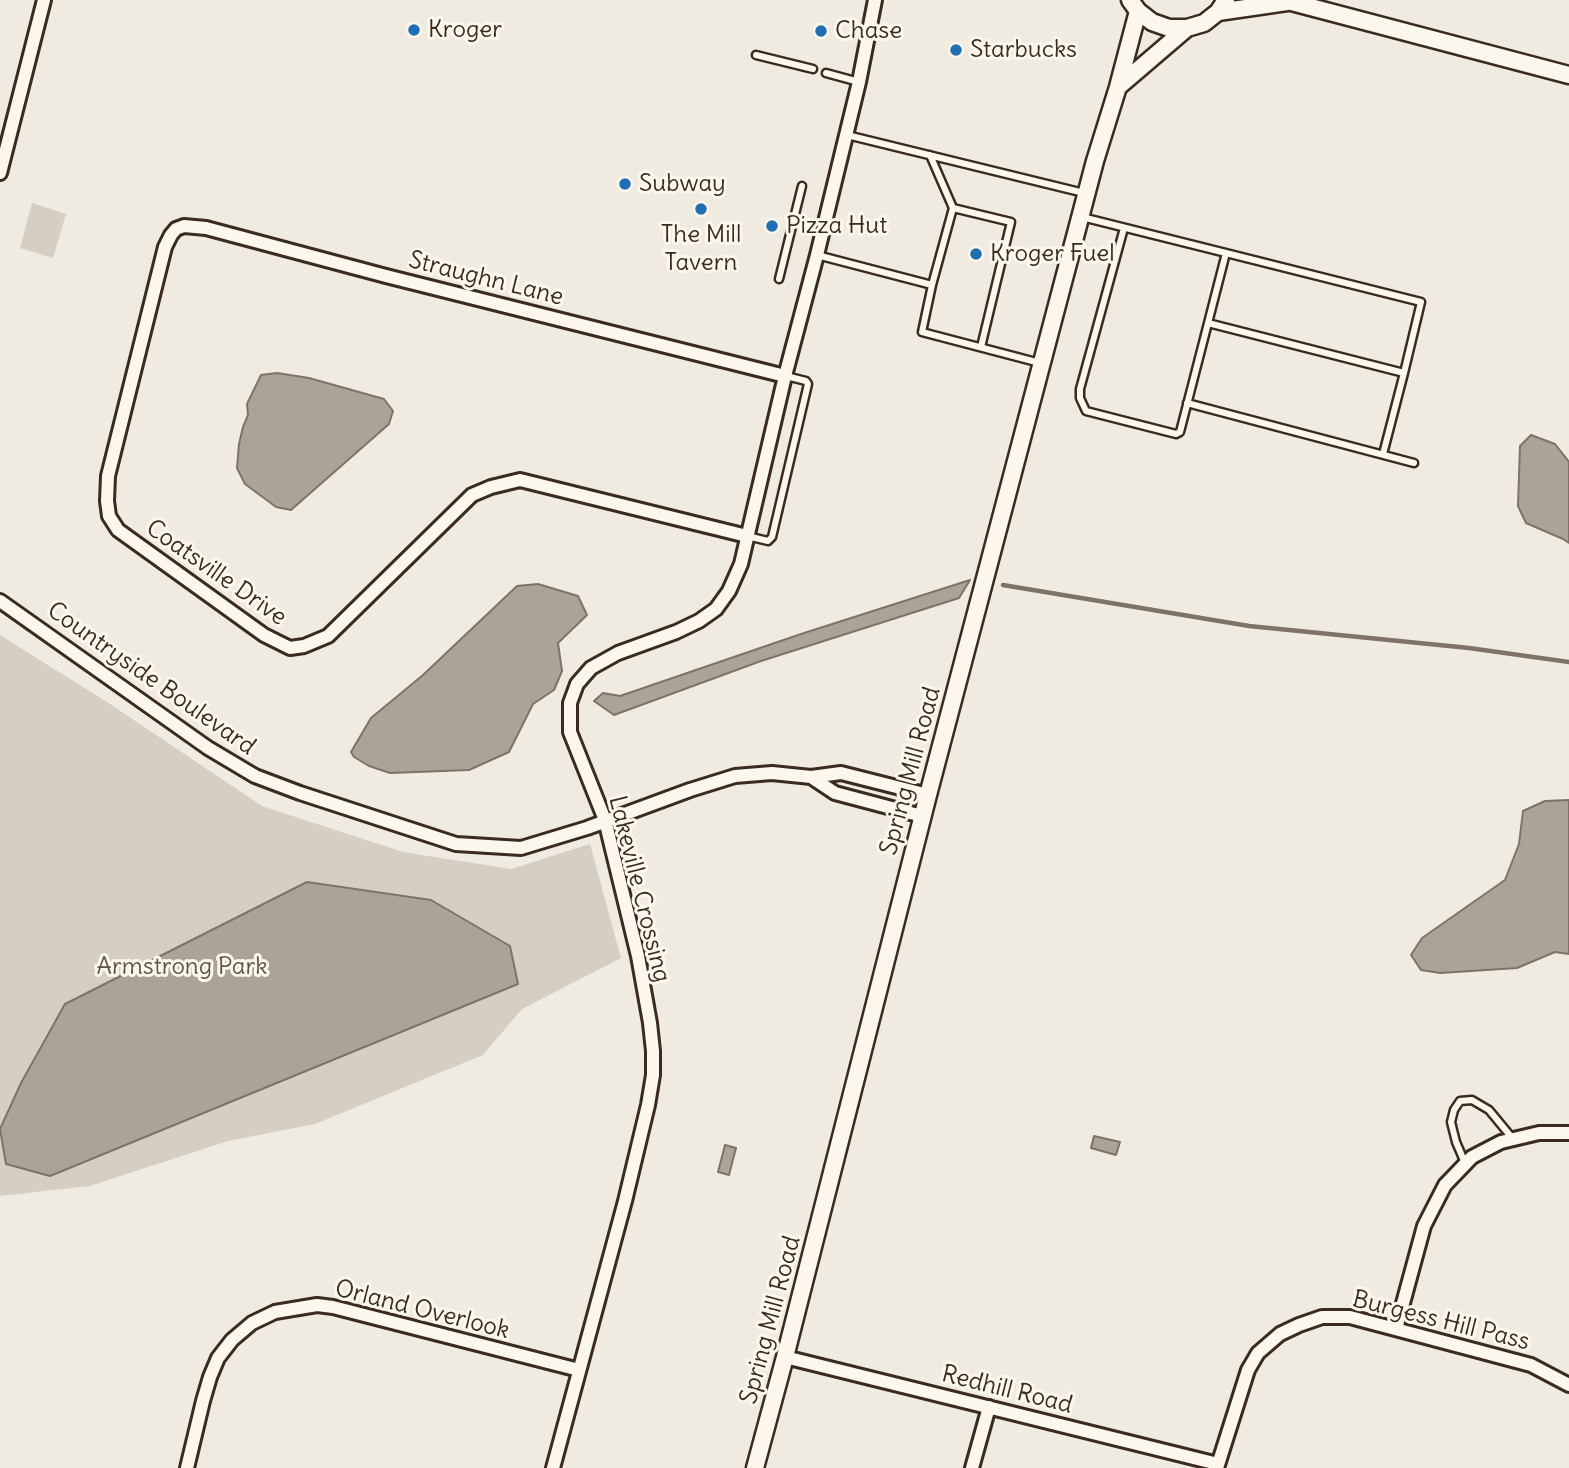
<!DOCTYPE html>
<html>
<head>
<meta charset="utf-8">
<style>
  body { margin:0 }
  canvas { display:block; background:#f0ebe0 }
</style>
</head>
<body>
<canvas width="1569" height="1468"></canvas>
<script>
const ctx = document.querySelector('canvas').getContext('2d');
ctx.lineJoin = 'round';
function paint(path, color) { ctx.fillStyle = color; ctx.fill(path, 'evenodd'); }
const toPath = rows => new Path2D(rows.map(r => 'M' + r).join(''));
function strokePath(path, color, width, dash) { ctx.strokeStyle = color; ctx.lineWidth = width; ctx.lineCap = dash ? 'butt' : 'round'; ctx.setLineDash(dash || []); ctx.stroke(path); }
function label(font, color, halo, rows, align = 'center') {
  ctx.font = font + ' Delius,sans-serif'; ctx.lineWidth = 6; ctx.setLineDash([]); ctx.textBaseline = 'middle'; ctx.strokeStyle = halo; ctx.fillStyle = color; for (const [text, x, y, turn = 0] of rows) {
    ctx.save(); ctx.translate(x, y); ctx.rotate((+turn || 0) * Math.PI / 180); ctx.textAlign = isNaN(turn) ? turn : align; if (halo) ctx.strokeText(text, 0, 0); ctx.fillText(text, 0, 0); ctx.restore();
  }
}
paint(toPath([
  [32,203,66,214,53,258,20,248],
  [0,635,107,702,262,806,403,852,511,869,590,844,621,958,522,1009,483,1055,315,1124,228,1141,90,1186,0,1196]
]), '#d5cec3');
const water = toPath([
  [277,373,309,378,384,399,393,411,389,424,291,510,276,507,245,484,237,468,239,444,243,427,248,415,247,404,261,375,277,373],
  [1531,435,1555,444,1569,462,1569,543,1563,539,1526,523,1518,506,1520,446,1531,435],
  [970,580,959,598,761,661,614,715,594,701,603,693,620,696,801,634,970,580],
  [538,584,578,596,587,615,558,643,562,671,554,690,533,704,509,752,469,770,390,773,369,766,354,757,351,752,371,718,423,675,517,586,538,584],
  [1569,800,1569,954,1555,952,1517,968,1440,973,1421,970,1411,955,1422,938,1505,880,1519,844,1523,811,1545,801,1569,800],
  [307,882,431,900,510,946,518,984,50,1176,6,1164,0,1129,21,1083,65,1004,307,882],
  [1094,1136,1120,1142,1116,1155,1091,1148,1094,1136],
  [725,1145,736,1148,729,1175,718,1172,725,1145]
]);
paint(water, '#aca397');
strokePath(water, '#7f7367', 2);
strokePath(toPath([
  [1003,585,1249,626,1469,648,1569,662]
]), '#7f7367', 4.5);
const service = toPath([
  [756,55,813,69],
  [826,73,859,82],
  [847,135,1084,193],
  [930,155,953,208],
  [1082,217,1226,253,1180,432,1176,434,1086,411,1080,398,1080,389,1124,228],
  [1226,253,1421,302,1404,373],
  [817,255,932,285],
  [779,279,802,186],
  [1208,323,1404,373,1383,454],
  [981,347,1011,222,953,208,932,285,922,332,1040,363],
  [1187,403,1414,463],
  [747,536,768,541,772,537,808,384,806,381,786,376],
  [1465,1163,1456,1142,1451,1122,1454,1110,1460,1101,1472,1100,1489,1110,1513,1139]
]);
const minor = toPath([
  [0,173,44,0],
  [747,536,520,480,491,487,472,495,328,636,304,646,290,648,264,635,118,530,109,516,107,501,108,476,165,247,171,235,176,229,184,226,206,228,386,276,785,376],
  [0,601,208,748,255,776,300,793,456,844,521,848,587,828,690,790,735,776,772,773,811,777,841,773,928,795],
  [811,777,835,793,922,816],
  [1396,1329,1424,1226,1445,1185,1472,1157,1501,1142,1539,1133,1569,1133],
  [785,1357,1218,1464],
  [187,1468,203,1401,210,1377,218,1358,232,1340,252,1323,275,1312,317,1305,333,1307,579,1370],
  [553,1468,625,1201,648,1105,653,1075,653,1051,650,1023,638,956,605,820,570,732,570,703,577,684,591,668,618,653,676,632,699,621,716,609,729,591,741,564,785,376,817,255,859,82,875,0],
  [972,1468,989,1407],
  [1217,1468,1248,1370,1258,1353,1280,1334,1299,1325,1322,1317,1350,1317,1531,1365,1569,1385]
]);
const tertiary = toPath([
  [1130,0,1138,11,1152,22,1169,28,1187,28,1204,23,1218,12,1226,0],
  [1284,0,1569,75],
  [1218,12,1287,2],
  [1118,87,1187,28],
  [755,1468,785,1357,928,795,1095,161,1118,87,1138,11]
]);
strokePath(service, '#3b2a1e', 11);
strokePath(minor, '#3b2a1e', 18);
strokePath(tertiary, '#3b2a1e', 21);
strokePath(service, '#fbf7ec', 6);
strokePath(minor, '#fbf7ec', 12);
strokePath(tertiary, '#fbf7ec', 16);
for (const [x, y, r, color] of [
  [414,30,7,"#1f6fb2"],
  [821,31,7,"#1f6fb2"],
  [956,50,7,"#1f6fb2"],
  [625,184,7,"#1f6fb2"],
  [701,209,7,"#1f6fb2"],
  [772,226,7,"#1f6fb2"],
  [976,254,7,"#1f6fb2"]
]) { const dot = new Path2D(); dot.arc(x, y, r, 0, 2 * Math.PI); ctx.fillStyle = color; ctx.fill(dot); strokePath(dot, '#fbf7ec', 2.5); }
label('24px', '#3b2a1e', '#fbf7ec', [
  ["Kroger",428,30],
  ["Chase",835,31],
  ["Starbucks",970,50],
  ["Subway",639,184],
  ["Pizza Hut",786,226],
  ["The Mill",701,235,"center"],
  ["Tavern",701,263,"center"],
  ["Kroger Fuel",990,254]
], 'left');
label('24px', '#3b2a1e', '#fbf7ec', [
  ["Straughn Lane",486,279,14],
  ["Coatsville Drive",216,573,35],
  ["Countryside Boulevard",151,679,35],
  ["Spring Mill Road",911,771,-75],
  ["Lakeville Crossing",639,889,76],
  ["Orland Overlook",422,1310,14],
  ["Spring Mill Road",771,1320,-75],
  ["Burgess Hill Pass",1441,1321,14],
  ["Redhill Road",1007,1390,14]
]);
label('24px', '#625347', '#fbf7ec', [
  ["Armstrong Park",182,967]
]);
</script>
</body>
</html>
